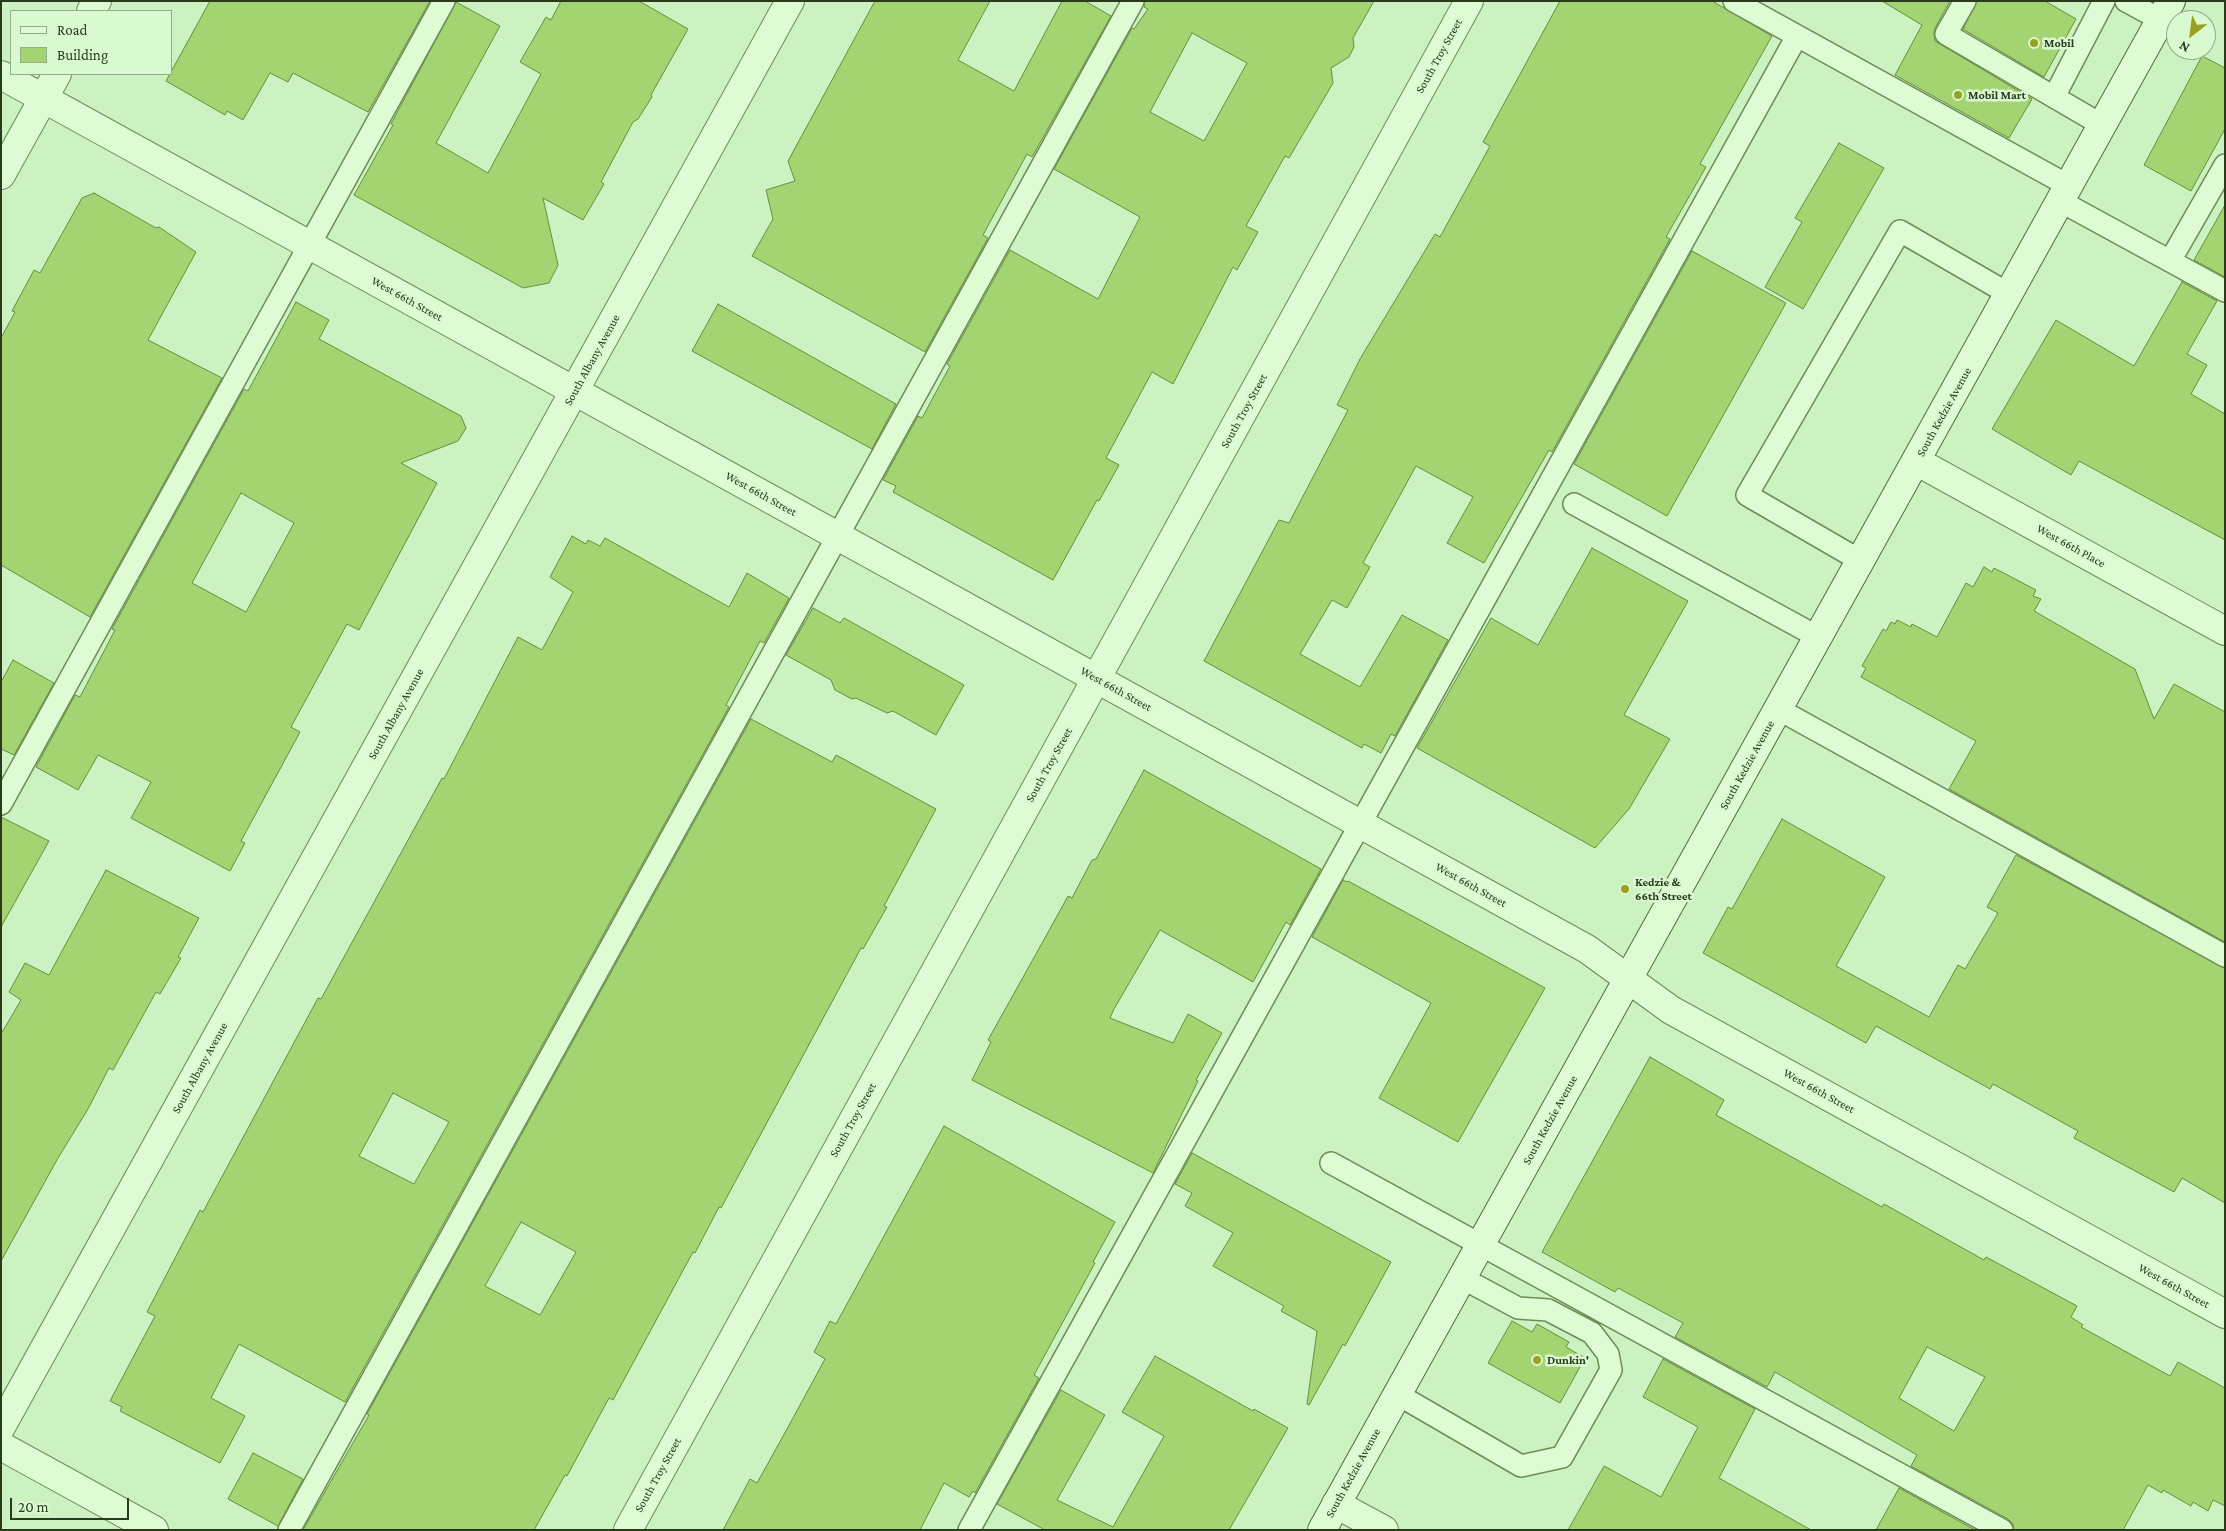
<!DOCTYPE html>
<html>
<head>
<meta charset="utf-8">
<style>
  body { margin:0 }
  #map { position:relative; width:2226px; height:1531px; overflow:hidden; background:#cbf2c0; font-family:"Crimson Pro",serif }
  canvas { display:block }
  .frame { position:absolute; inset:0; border:2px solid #2a3b1c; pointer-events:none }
  .legend { position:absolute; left:10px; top:10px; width:162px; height:65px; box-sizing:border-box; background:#d9f9d0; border:1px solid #93ad88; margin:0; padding:6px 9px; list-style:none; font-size:15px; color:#2a3b1c }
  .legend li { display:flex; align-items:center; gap:10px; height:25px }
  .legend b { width:25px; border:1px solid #93ad88 }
  .north { position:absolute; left:2166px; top:10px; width:50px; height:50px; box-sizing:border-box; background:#d9f9d0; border:1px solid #93ad88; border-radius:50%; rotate:210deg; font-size:14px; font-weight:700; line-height:20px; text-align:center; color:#2a3b1c }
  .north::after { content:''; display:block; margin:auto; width:18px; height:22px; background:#99a120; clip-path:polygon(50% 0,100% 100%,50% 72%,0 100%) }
  .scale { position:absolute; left:10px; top:1498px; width:119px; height:22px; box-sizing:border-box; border:2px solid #2a3b1c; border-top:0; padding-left:6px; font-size:15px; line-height:18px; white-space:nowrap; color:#2a3b1c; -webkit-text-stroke:4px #d9f9d0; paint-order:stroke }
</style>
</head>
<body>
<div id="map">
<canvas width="2226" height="1531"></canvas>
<div class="frame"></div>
<ul class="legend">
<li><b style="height:6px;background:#ddfcd4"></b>Road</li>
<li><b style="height:14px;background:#a4d472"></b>Building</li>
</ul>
<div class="north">N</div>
<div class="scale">20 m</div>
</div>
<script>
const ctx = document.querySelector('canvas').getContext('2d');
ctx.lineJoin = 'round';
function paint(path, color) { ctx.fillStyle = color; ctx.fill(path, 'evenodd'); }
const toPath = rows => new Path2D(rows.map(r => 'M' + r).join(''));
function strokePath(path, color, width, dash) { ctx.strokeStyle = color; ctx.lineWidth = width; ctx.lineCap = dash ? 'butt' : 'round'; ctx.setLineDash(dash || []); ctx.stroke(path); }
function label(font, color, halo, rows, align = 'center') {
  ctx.font = font + ' "Crimson Pro",serif'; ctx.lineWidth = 5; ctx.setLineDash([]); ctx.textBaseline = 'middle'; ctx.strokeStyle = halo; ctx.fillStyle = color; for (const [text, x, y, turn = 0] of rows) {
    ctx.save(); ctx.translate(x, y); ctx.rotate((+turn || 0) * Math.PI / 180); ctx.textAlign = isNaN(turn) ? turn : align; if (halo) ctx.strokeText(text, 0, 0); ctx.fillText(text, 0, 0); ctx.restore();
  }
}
const building = toPath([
  [210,1,430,1,368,112,293,73,288,82,270,73,243,120,227,111,225,115,166,81,210,1],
  [561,1,639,1,688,29,651,95,652,97,638,119,633,122,601,182,604,184,583,220,543,198,558,265,549,283,523,288,354,195,393,125,391,124,456,2,500,26,436,143,488,173,541,74,520,62,546,17,551,20,561,1],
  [875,1,990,1,958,60,1014,91,1062,1,1085,1,1111,16,1032,157,1027,154,983,235,988,238,925,352,752,256,773,219,766,190,795,181,788,161,875,1],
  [1145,1,1374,1,1353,38,1354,47,1349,57,1331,68,1333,83,1289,158,1285,156,1246,226,1258,232,1237,270,1233,267,1173,384,1152,372,1106,458,1119,465,1099,501,1097,500,1053,580,893,492,896,486,883,480,918,416,922,418,950,366,947,364,1010,250,1098,299,1140,217,1054,169,1132,28,1134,29,1148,9,1144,7,1145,1],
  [1192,33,1247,63,1204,141,1150,112,1192,33],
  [1560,1,1712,1,1772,36,1700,164,1706,167,1666,237,1670,239,1552,452,1549,450,1484,563,1447,543,1473,497,1416,466,1363,563,1370,567,1347,608,1332,600,1300,654,1360,687,1402,615,1448,640,1395,736,1391,734,1381,753,1364,744,1362,748,1204,661,1279,520,1289,523,1348,410,1337,405,1360,359,1435,234,1440,237,1490,146,1483,142,1560,1],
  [1882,1,1950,1,1935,28,1934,34,1935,41,2032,99,2009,138,1895,75,1922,25,1882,1],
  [1977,1,2045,1,2076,19,2044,77,1963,29,1977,1],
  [2202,56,2225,68,2225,129,2191,191,2144,165,2202,56],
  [1839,143,1884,168,1803,309,1765,287,1802,222,1795,218,1839,143],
  [94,193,156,228,159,227,196,252,148,340,222,378,90,617,1,565,1,338,15,312,12,311,34,270,40,273,82,198,94,193],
  [2225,205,2225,277,2194,260,2225,205],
  [1692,251,1786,303,1667,516,1574,464,1692,251],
  [2182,282,2217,301,2187,354,2207,365,2191,394,2225,414,2225,540,2079,461,2071,475,1992,429,2056,320,2134,366,2182,282],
  [296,302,329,320,319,339,461,416,466,428,458,441,401,463,437,483,359,630,347,624,291,727,300,732,241,841,245,843,230,871,131,818,151,782,98,755,78,790,36,767,75,695,80,697,115,630,112,629,244,389,248,391,296,302],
  [241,493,294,523,246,612,192,583,241,493],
  [718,304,896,404,872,449,692,351,718,304],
  [572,536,586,544,588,540,600,546,605,538,729,607,747,573,789,598,764,643,760,641,726,705,729,707,345,1402,239,1344,211,1398,245,1416,220,1463,120,1411,122,1407,110,1401,155,1316,147,1312,200,1210,203,1212,318,998,321,999,442,778,444,779,518,637,542,650,573,592,550,577,572,536],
  [393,1093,449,1122,414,1184,359,1156,393,1093],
  [1592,548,1688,601,1624,715,1670,739,1629,809,1595,848,1417,748,1491,618,1538,645,1592,548],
  [1984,567,1992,572,1994,568,2036,590,2033,596,2041,599,2034,611,2135,669,2154,719,2174,684,2225,712,2225,942,1949,789,1976,741,1861,677,1866,668,1862,666,1883,629,1886,631,1891,622,1895,624,1897,620,1911,627,1912,624,1937,637,1966,583,1973,587,1984,567],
  [813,608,840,623,844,618,964,685,936,735,893,711,887,713,856,698,852,699,835,690,831,680,786,655,813,608],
  [13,660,54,683,14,755,1,749,1,682,13,660],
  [751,719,832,762,836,755,936,809,884,906,887,907,863,949,861,948,721,1208,719,1207,695,1253,693,1252,613,1400,609,1398,567,1476,565,1475,534,1530,303,1530,369,1415,367,1414,751,719],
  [521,1222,576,1252,540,1315,485,1286,521,1222],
  [1144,770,1321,869,1290,925,1286,922,1253,982,1160,930,1114,1009,1110,1018,1173,1043,1188,1014,1222,1033,1196,1080,1198,1081,1153,1173,972,1080,991,1042,988,1040,1046,936,1068,896,1072,898,1092,860,1096,859,1144,770],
  [1,817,49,841,1,927,1,817],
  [1782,819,1885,877,1836,966,1929,1017,1958,965,1965,969,1998,913,1987,907,2016,855,2225,968,2225,1203,2182,1178,2174,1192,2074,1138,2078,1131,1993,1084,1990,1089,1876,1026,1866,1043,1703,953,1728,907,1732,909,1782,819],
  [106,870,199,918,178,957,181,958,160,994,156,992,113,1070,109,1068,88,1109,58,1158,1,1261,1,1034,21,1000,9,992,25,963,49,975,106,870],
  [1343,880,1347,882,1348,881,1545,988,1458,1142,1379,1098,1431,1003,1312,937,1343,880],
  [1650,1057,1724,1100,1716,1115,1882,1207,1884,1204,1984,1260,1986,1257,2077,1306,2071,1317,2083,1325,2081,1327,2170,1376,2178,1362,2225,1388,2225,1506,2213,1500,2208,1511,2193,1502,2191,1506,2163,1490,2162,1493,2148,1485,2123,1530,2014,1530,2013,1524,2008,1519,1911,1466,1917,1455,1775,1372,1767,1387,1675,1337,1683,1323,1618,1288,1615,1292,1542,1252,1650,1057],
  [1927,1347,1985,1377,1954,1431,1899,1398,1927,1347],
  [944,1126,1115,1222,1093,1262,1095,1263,1034,1375,1039,1378,975,1493,973,1491,969,1497,944,1483,920,1530,723,1530,750,1479,757,1483,787,1429,825,1359,814,1352,830,1321,836,1324,944,1126],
  [1192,1153,1391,1262,1345,1346,1343,1344,1309,1405,1307,1404,1317,1331,1281,1311,1284,1306,1213,1266,1233,1233,1185,1206,1192,1193,1175,1184,1192,1153],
  [1512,1321,1532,1332,1537,1324,1569,1342,1566,1347,1585,1358,1560,1403,1488,1363,1512,1321],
  [1155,1356,1253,1411,1254,1409,1288,1428,1229,1530,1045,1530,997,1504,1061,1390,1105,1415,1057,1500,1113,1527,1164,1436,1122,1412,1155,1356],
  [1663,1359,1755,1409,1719,1478,1811,1530,1568,1530,1604,1466,1661,1497,1698,1427,1643,1397,1663,1359],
  [253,1453,303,1479,278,1526,228,1499,253,1453],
  [1899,1488,1975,1530,1876,1530,1899,1488]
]);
paint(building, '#a4d472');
strokePath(building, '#668e3a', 1);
const lane = toPath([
  [1734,1,2069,186],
  [1965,1,1946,34,2102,125],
  [2126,1,2161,20],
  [2054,97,2104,1],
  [2060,201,2225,291],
  [2170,261,2225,165],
  [1574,504,1818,637],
  [1861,561,1747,495,1900,231,2009,294],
  [1778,709,2225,956],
  [1,804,444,1],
  [1331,1163,2002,1530],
  [1397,1394,1521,1466,1562,1457,1611,1370,1608,1354,1592,1333,1548,1310,1518,1308,1462,1278],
  [289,1530,1133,1],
  [969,1530,1797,36]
]);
const street = toPath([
  [91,11,97,1],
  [1,75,1587,949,1671,1010,2225,1314],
  [1,175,57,74],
  [1916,461,2225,631],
  [1,1427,790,1],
  [1,1446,154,1530],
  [1336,1504,1384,1530],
  [628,1530,1469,1]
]);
const secondary = toPath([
  [1322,1530,2171,1]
]);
strokePath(lane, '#6c8d56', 24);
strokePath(street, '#6c8d56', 30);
strokePath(secondary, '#506e39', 30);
strokePath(lane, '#ddfcd4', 21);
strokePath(street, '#ddfcd4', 28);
strokePath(secondary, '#ddfcd4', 28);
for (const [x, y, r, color] of [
  [2034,43,5,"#99a120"],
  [1958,95,5,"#99a120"],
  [1625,889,5,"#99a120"],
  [1537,1360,5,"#99a120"]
]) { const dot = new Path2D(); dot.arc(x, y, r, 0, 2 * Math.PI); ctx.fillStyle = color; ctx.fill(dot); strokePath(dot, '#d9f9d0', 2); }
label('bold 12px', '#2a3b1c', '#d9f9d0', [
  ["Mobil",2044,43],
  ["Mobil Mart",1968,95],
  ["Kedzie &",1635,882],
  ["66th Street",1635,896],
  ["Dunkin'",1547,1360]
], 'left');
label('12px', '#2a3b1c', '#d9f9d0', [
  ["South Troy Street",1439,56,-61],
  ["West 66th Street",407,299,29],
  ["South Albany Avenue",592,360,-61],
  ["South Troy Street",1244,411,-61],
  ["South Kedzie Avenue",1944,412,-61],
  ["West 66th Street",761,494,29],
  ["West 66th Place",2071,546,29],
  ["West 66th Street",1116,689,29],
  ["South Albany Avenue",396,714,-61],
  ["South Troy Street",1049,765,-61],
  ["South Kedzie Avenue",1747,765,-61],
  ["West 66th Street",1471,885,29],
  ["South Albany Avenue",200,1068,-61],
  ["West 66th Street",1819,1091,29],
  ["South Troy Street",853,1120,-61],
  ["South Kedzie Avenue",1550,1120,-61],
  ["West 66th Street",2174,1286,29],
  ["South Kedzie Avenue",1353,1473,-61],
  ["South Troy Street",658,1475,-61]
]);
</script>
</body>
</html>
